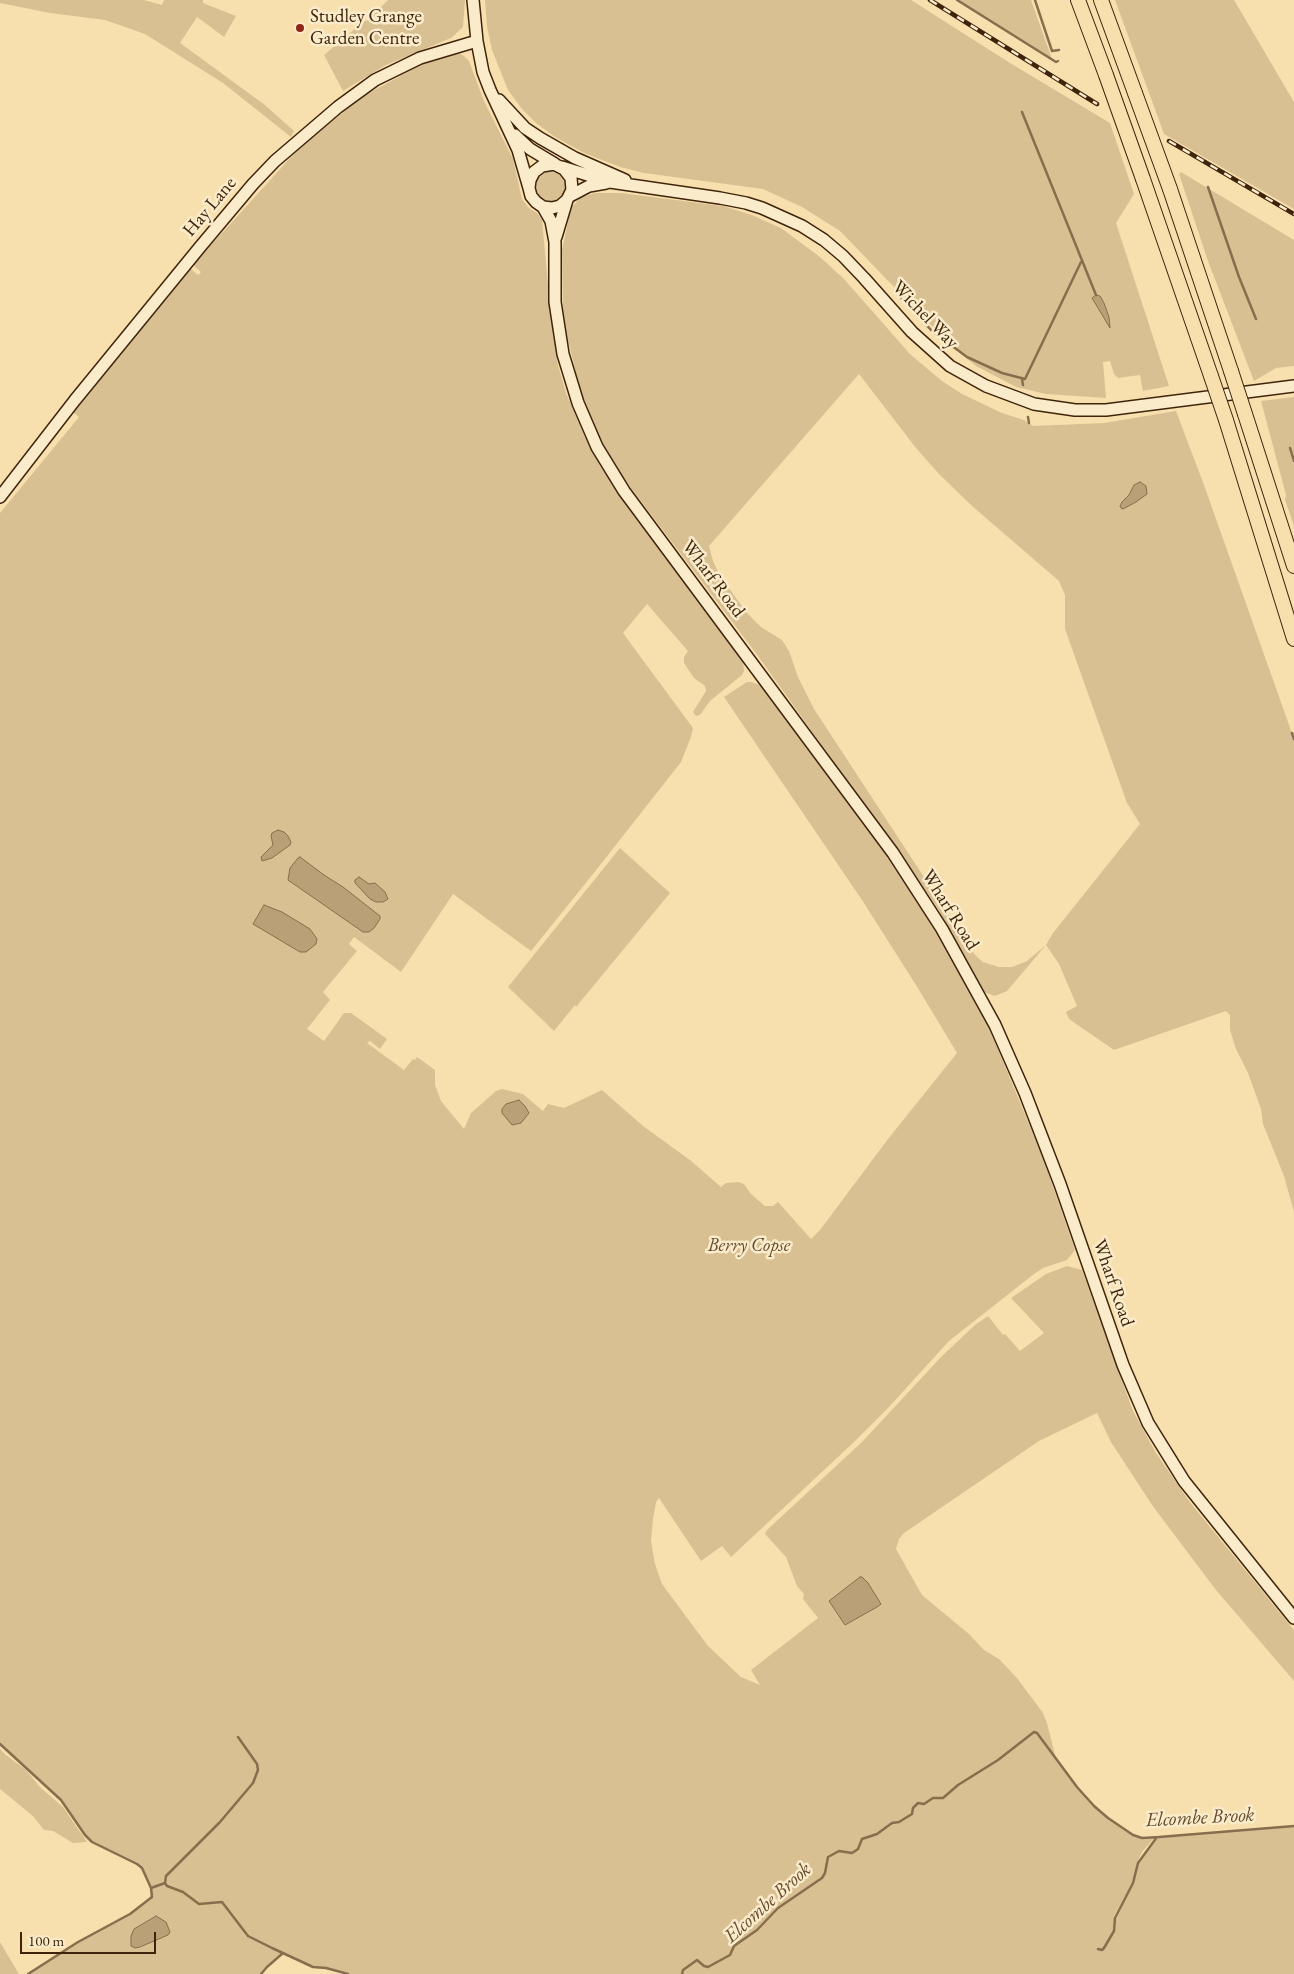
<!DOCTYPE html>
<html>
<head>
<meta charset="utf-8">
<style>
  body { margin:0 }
  #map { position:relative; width:1294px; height:1974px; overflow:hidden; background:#f8e0ae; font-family:"EB Garamond",serif }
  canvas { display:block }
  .scale { position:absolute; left:20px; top:1932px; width:136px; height:22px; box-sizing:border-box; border:2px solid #3f240c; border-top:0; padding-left:6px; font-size:15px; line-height:18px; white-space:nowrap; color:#3f240c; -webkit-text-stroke:4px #faebca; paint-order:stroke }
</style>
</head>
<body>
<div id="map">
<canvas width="1294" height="1974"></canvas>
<div class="scale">100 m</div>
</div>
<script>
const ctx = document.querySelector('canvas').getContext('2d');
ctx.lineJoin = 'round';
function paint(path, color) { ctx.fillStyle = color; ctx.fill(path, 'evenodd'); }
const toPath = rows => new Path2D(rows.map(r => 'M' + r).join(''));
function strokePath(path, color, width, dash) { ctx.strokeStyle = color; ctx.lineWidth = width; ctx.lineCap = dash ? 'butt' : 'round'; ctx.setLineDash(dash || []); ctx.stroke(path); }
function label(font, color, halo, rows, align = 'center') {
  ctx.font = font + ' "EB Garamond",serif'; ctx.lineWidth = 5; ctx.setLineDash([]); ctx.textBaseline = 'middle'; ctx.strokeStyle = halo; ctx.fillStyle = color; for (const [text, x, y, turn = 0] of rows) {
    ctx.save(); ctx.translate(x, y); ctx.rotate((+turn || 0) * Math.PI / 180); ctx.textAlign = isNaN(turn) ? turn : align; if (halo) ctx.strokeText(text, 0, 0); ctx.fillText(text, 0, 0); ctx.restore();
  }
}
paint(toPath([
  [0,0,144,0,162,5,164,0,203,0,203,3,236,16,224,37,197,17,180,43,265,105,294,131,291,137,223,83,145,34,105,20,50,13,0,3],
  [388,0,465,0,463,27,451,38,386,65,343,91,324,55,364,21,367,21],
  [485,0,911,0,1010,63,1110,123,1134,194,1116,223,1169,386,1143,391,1140,375,1118,378,1114,374,1110,361,1103,362,1106,398,1046,394,1016,387,976,366,950,345,840,231,802,207,763,189,644,173,620,167,584,153,555,137,536,123,522,109,508,90,492,50,487,27],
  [957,0,1031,0,1052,59],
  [1115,0,1234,0,1294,102,1294,209,1164,134],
  [459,53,464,56,469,61,484,101,513,159,522,199,529,208,537,213,542,220,551,316,558,365,566,393,584,435,600,466,624,501,730,641,743,661,744,671,742,675,710,701,700,715,696,716,693,712,706,691,705,686,694,678,684,663,684,657,688,651,647,604,623,633,693,728,691,737,681,762,597,869,531,951,453,894,401,972,354,937,349,944,357,951,323,992,330,1000,307,1029,324,1041,344,1013,351,1013,387,1039,380,1049,370,1041,367,1043,404,1070,413,1059,415,1060,417,1057,435,1070,435,1085,441,1101,464,1129,471,1113,496,1091,502,1089,523,1094,543,1111,548,1104,564,1108,602,1090,643,1126,690,1160,721,1187,726,1183,738,1182,744,1184,751,1194,765,1206,773,1206,778,1202,811,1239,820,1230,888,1139,957,1053,916,985,862,900,724,697,747,682,751,682,763,686,889,858,951,955,986,1022,1000,1054,1043,1158,1075,1250,1067,1260,1043,1268,1034,1274,949,1341,889,1407,854,1442,731,1557,722,1546,701,1561,659,1498,656,1502,653,1519,651,1541,655,1564,662,1584,708,1646,741,1677,760,1685,751,1670,818,1618,803,1599,804,1594,797,1586,786,1557,765,1534,767,1530,862,1442,941,1357,975,1325,988,1316,1003,1335,1005,1334,1020,1351,1044,1333,1011,1298,1046,1274,1067,1266,1082,1270,1133,1411,1156,1453,1189,1501,1294,1630,1294,1681,1216,1590,1152,1505,1111,1442,1097,1413,1039,1441,904,1533,899,1539,896,1549,922,1595,969,1634,984,1650,999,1659,1017,1678,1043,1713,1047,1723,1056,1759,1077,1787,1108,1818,1134,1837,1154,1838,1142,1852,1137,1863,1135,1875,1130,1887,1114,1916,1115,1922,1133,1883,1138,1862,1157,1837,1294,1826,1294,1974,348,1974,327,1968,313,1967,284,1953,267,1967,261,1974,28,1974,78,1942,130,1914,149,1900,152,1892,142,1868,137,1863,92,1842,85,1835,61,1800,0,1744,0,513,79,417,73,412,190,268,198,275,201,272,193,265,291,157,312,137,365,95,421,65,454,54],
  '536 186a15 15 0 1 1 30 0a15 15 0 1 1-30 0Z',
  [1181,172,1294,240,1294,366,1276,368,1254,381,1208,261,1179,174],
  [595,193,621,193,723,206,752,215,781,228,820,257,844,279,910,354,942,381,962,394,1002,413,1024,420,1033,426,1104,423,1176,411,1204,485,1294,739,1294,1212,1284,1176,1263,1124,1261,1109,1248,1073,1236,1049,1230,1030,1230,1015,1226,1011,1114,1050,1069,1019,1066,1012,1077,1006,1059,964,1046,945,1007,991,995,996,984,992,938,909,916,877,758,656,615,467,602,443,581,394,567,336,563,310,562,250,571,208,580,198],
  [859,374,916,448,939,474,972,506,1059,581,1065,595,1065,629,1127,803,1140,824,1053,933,1046,945,1027,961,1012,967,999,967,983,962,975,955,814,709,798,677,789,651,782,640,761,627,747,613,720,576,713,561,709,546],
  [1294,397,1294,526,1285,500,1286,495,1261,401],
  [620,848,670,893,576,1007,575,1005,554,1031,508,987],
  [0,1749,6,1755,26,1770,41,1788,63,1807,87,1842,73,1843,53,1831,44,1830,33,1816,0,1789],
  [0,1942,19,1974,0,1974]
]), '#d9c092');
const water = toPath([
  [1096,295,1100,296,1104,303,1109,317,1110,328,1092,298,1096,295],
  [1140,482,1146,486,1147,494,1136,502,1123,509,1121,508,1120,506,1122,502,1129,495,1134,485,1140,482],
  [278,830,284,832,288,836,291,842,290,845,272,858,262,861,261,857,273,845,271,836,272,833,278,830],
  [300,857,324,875,343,887,380,916,380,919,374,928,369,932,363,932,288,880,290,868,298,858,300,857],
  [359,877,369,884,375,883,385,892,388,899,383,902,376,902,370,899,355,883,355,880,359,877],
  [264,905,282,912,310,929,317,939,316,944,306,952,300,952,253,924,264,905],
  [519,1100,525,1106,529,1113,521,1123,512,1125,502,1113,502,1109,506,1104,519,1100],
  [860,1577,862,1577,868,1583,881,1604,877,1607,845,1625,829,1601,860,1577],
  [156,1916,166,1922,170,1932,168,1935,140,1947,135,1948,131,1946,131,1936,134,1929,156,1916]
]);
paint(water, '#b9a077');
strokePath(water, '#886e4c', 1);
strokePath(toPath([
  [957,0,1056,62,1058,61],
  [1035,0,1052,51,1059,50],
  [1022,112,1096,295],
  [1208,187,1239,277,1256,319],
  [900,297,932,331,967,357,1002,373,1025,379,1081,262],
  [1022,379,1023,385],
  [1028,417,1029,423],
  [1290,448,1294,461],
  [1292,733,1294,739],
  [238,1737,257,1764,258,1770,253,1783,220,1822,166,1876,165,1883,167,1886,183,1892,199,1904,222,1902,248,1936,272,1948,313,1967,326,1968,348,1974],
  [0,1744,61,1800,85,1835,92,1842,137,1864,142,1868,151,1888,165,1883],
  [1098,1949,1102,1950,1104,1948,1114,1931,1115,1918,1133,1883,1138,1863,1157,1837],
  [28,1974,78,1942,130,1914,152,1897,151,1888],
  [261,1974,267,1967,283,1953],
  [682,1974,683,1970,697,1960,704,1966,708,1967,730,1955,734,1946,757,1930,778,1908,822,1878,825,1873,828,1857,839,1851,852,1853,858,1849,862,1839,877,1834,892,1823,899,1822,912,1814,913,1808,918,1803,924,1804,933,1798,943,1798,958,1785,998,1760,1034,1732,1037,1733,1077,1787,1094,1806,1108,1818,1133,1835,1142,1838,1159,1837,1294,1826]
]), '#886e4c', 2.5);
const secondary = toPath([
  [473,0,477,41,483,72,490,90,518,150,529,188],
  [499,100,525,128,540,138,575,158,625,180],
  [515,135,530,149,555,164],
  [562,167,610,182,720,198,746,203,762,208,802,226,824,240,843,256,864,278,912,332,950,366,986,386,1034,404,1075,410,1106,410,1294,386],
  [570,196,589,186,606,183],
  [543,207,551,221,555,242,555,302,563,354,578,403,597,447,624,491,893,853,942,929,995,1025,1025,1093,1060,1184,1123,1365,1148,1423,1184,1481,1294,1618],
  [556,237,567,200,572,190,571,178,564,169,554,164,542,166,534,172,530,180,529,188,531,196,536,202,543,207,552,208,560,206,567,200],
  [0,497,75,400,200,247,253,184,275,161,338,107,375,80,420,58,477,41]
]);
const highway = toPath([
  [1078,0,1106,75],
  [1101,0,1135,93],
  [1143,179,1211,376],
  [1170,189,1231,371],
  [1245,414,1294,566],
  [1226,420,1294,639]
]);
strokePath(secondary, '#3f240c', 14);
strokePath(highway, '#3f240c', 16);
strokePath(secondary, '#faebca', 11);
strokePath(highway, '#f8e0ae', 14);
const rail = toPath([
  [930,0,1097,104],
  [1169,141,1294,214]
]);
strokePath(rail, '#3f240c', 4.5);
strokePath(rail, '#faebca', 2.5, [8]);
const highwayBridge = toPath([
  [1106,75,1143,179],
  [1135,93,1170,189],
  [1231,371,1245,414],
  [1211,376,1226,420]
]);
strokePath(highwayBridge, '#3f240c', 16, []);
strokePath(highwayBridge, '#f8e0ae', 14);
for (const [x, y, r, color] of [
  [300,28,5,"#8f2418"]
]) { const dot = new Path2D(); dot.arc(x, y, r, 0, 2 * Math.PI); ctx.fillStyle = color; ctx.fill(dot); strokePath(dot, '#faebca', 2); }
label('19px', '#3f240c', '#faebca', [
  ["Studley Grange",310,17],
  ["Garden Centre",310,39]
], 'left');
label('19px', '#3f240c', '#faebca', [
  ["Hay Lane",210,207,-50],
  ["Wichel Way",925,315,46],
  ["Wharf Road",713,579,53],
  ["Wharf Road",950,910,58],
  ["Wharf Road",1113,1283,71]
]);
label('italic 19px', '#664b2e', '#faebca', [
  ["Berry Copse",749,1246]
]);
label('italic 20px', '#64492c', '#faebca', [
  ["Elcombe Brook",1200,1818,-3],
  ["Elcombe Brook",768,1903,-42]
]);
</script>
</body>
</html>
